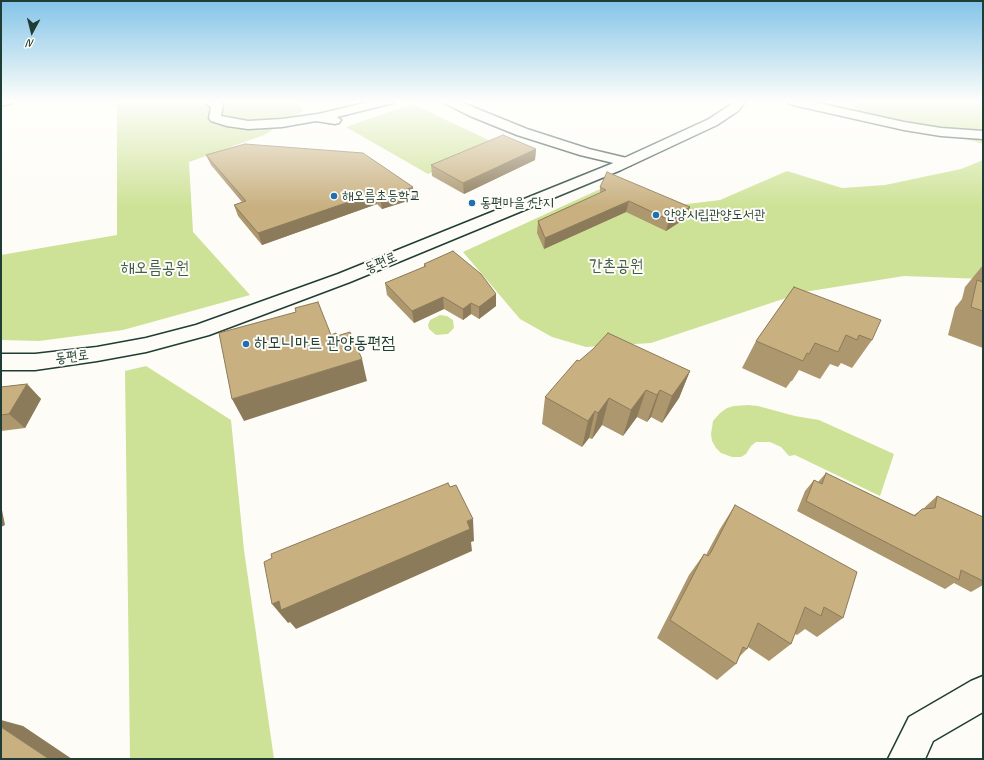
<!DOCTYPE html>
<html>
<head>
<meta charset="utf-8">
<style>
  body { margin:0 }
  #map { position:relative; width:984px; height:760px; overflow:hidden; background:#fdfcf7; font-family:Caveat,sans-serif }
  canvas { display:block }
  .frame { position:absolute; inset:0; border:2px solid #1f3d34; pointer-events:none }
  .north { position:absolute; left:12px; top:12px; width:40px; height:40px; -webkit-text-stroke:3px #fdfcf7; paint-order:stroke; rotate:187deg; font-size:11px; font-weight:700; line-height:16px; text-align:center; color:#1f3d34 }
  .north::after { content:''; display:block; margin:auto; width:14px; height:18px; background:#1f3d34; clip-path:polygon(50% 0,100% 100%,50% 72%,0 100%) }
</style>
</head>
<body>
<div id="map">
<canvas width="984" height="760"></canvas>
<div class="frame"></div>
<div class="north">N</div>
</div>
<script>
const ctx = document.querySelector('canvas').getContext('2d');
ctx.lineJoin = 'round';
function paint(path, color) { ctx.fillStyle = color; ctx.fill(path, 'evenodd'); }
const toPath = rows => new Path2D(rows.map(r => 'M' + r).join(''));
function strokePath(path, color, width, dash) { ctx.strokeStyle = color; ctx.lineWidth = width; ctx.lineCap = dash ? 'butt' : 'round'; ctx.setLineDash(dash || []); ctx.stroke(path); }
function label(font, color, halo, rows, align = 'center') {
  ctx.font = font + ' Caveat,"Poor Story",sans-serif'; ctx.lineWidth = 4; ctx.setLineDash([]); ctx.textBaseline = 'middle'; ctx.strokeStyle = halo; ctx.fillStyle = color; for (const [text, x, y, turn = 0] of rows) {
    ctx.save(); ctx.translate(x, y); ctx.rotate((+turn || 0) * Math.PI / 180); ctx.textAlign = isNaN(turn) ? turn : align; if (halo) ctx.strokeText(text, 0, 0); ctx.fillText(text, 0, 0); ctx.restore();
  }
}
paint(toPath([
  [117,101,298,101,303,111,264,135,189,162,193,232,250,295,123,330,39,341,1,340,1,255,117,235],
  [848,101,983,101,983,144,940,132,864,117],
  [412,104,497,144,428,174,346,127],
  [983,160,983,279,904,276,804,292,651,343,586,347,552,337,520,319,463,252,611,184,679,205,720,200,787,171,842,188,885,185,961,169],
  [440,315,447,316,453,320,454,328,448,334,436,335,429,329,428,325,430,320],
  [146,366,231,420,244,550,274,759,130,759,125,371],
  [748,405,758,406,795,416,819,420,894,454,880,496,795,455,789,456,781,447,770,442,756,442,751,446,746,454,741,457,732,457,721,453,716,448,712,441,711,434,713,421,720,413,727,408,734,406]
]), '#cee297');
const street = toPath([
  [1,101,14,101,12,103,1,106,1,101],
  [203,101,218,101,223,105,221,116,248,121,282,119,318,114,373,101,395,101,393,103,337,117,341,120,339,123,335,124,316,121,282,127,248,129,227,126,211,121,209,118,211,107,203,101],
  [442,101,458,101,527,129,589,149,631,159,633,162,631,165,626,166,580,155,517,135,470,116,444,103,442,101],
  [787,101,809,101,904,122,941,128,983,131,983,139,941,136,904,130,793,105,789,103,787,101],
  [983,676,983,712,933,741,925,759,888,759,909,717,971,681,983,676]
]);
const secondary = toPath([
  [734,101,746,101,738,111,717,125,621,170,350,282,209,335,146,352,97,361,35,370,1,370,1,354,35,354,97,347,146,338,196,325,338,274,611,164,709,119,730,105,734,101]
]);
strokePath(street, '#1f3d34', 3);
strokePath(secondary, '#1f3d34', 3);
paint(street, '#fdfcf7');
paint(secondary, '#fdfcf7');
paint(toPath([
  [536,149,535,160,464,194,432,176,431,165],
  [206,155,414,199,382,209,377,204,262,245,238,216,234,205,242,202,211,165],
  [600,187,686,218,666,231,626,212,544,249,537,233,538,221,600,193],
  [424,264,496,294,496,306,479,319,471,314,463,320,444,309,414,323,387,295,385,283,424,267],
  [983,265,983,348,948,335,955,308,962,299,965,287],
  [794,287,872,340,852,368,841,363,838,367,830,364,820,379,799,370,792,381,791,381,786,388,742,368,756,341],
  [579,361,690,371,679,398,662,423,651,417,647,422,637,417,623,436,602,425,592,439,589,438,582,447,542,424,545,397],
  [27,384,41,399,25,428,1,431,1,387],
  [826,473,914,515,922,509,924,509,925,507,937,496,983,517,983,585,971,592,954,583,945,589,797,511,805,491,814,480,818,482],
  [735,505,843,618,817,637,805,629,797,635,795,634,791,644,769,661,748,647,747,649,740,656,736,664,717,680,657,638,689,575,704,554,706,555,720,529]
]), '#ac976e');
paint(toPath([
  [536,149,535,160,464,194,463,183],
  [413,187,414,199,382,209,380,198],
  [375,193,377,204,262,245,258,233],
  [629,201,626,212,544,249,545,238],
  [690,207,686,218,666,231,669,220],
  [496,294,496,306,479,319,479,307],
  [443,297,444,309,414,323,412,311],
  [471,303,471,314,463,320,463,309],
  [362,359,367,381,244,421,232,399],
  [690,371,679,398,662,423,672,396],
  [27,384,41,399,25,428,9,414],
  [646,390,637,417,623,436,631,410],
  [660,390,651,417,647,422,657,395],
  [609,398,602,425,592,439,598,413],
  [595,411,589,438,582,447,588,421],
  [1,505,5,525,1,527],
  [473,519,474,541,471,542,472,551,296,629,290,622,288,623,272,604],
  [1,720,23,726,72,759,49,759,1,727]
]), '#8c7b5a');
const building = toPath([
  [503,135,536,149,463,183,431,165,503,135],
  [245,144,363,153,413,187,380,198,375,193,258,233,234,205,246,201,206,155,245,144],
  [607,172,690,207,669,220,629,201,545,238,538,221,606,190,600,187,607,172],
  [453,251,481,274,496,294,479,307,471,303,463,309,443,297,412,311,385,283,426,266,424,264,453,251],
  [983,277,983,311,971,307,977,280,982,282,983,277],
  [794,287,881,320,872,340,859,335,857,340,846,335,838,352,815,343,809,354,807,353,803,361,756,341,794,287],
  [318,302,331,335,336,333,337,336,350,332,362,359,232,399,219,333,296,312,295,308,318,302],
  [608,333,690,371,672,396,660,390,657,395,646,390,631,410,609,398,598,413,595,411,588,421,545,397,577,360,579,361,593,349,608,333],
  [27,384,9,414,1,415,1,387,27,384],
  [826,473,915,516,922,509,935,508,937,496,983,517,983,581,961,570,959,580,806,501,814,480,822,484,826,473],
  [448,483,450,487,456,485,473,519,467,521,470,529,281,610,279,601,272,604,264,562,272,558,271,554,448,483],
  [735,505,857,572,843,618,824,607,821,616,805,607,791,644,758,623,747,649,743,647,736,664,670,620,704,554,708,556,711,552,735,505],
  [1,727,49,759,1,759,1,727]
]);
paint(building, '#c8b080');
strokePath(building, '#8c7b5a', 1);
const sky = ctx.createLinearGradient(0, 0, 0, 207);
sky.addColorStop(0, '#83c4e7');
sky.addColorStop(0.49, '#fefefb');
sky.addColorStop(1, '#fefefb00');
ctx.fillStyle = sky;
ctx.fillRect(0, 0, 984, 207);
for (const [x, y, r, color] of [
  [334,196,4,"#1f6fb2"],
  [472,203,4,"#1f6fb2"],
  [656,215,4,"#1f6fb2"],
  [246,344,4,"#1f6fb2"]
]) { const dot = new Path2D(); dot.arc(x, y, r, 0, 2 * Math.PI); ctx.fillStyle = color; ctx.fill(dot); strokePath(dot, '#fdfcf7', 1.5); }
label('14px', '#1f3d34', '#fdfcf7', [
  ["해오름초등학교",342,196],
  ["동편마을1단지",480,203],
  ["안양시립관양도서관",664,215]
], 'left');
label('14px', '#1f3d34', '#fdfcf7', [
  ["동편로",381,263,-23],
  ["동편로",72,357,-7]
]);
label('17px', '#425e48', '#fdfcf7', [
  ["간촌공원",616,267],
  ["해오름공원",155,269]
]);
label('17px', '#1f3d34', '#fdfcf7', [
  ["하모니마트 관양동편점",254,344]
], 'left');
</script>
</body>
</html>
